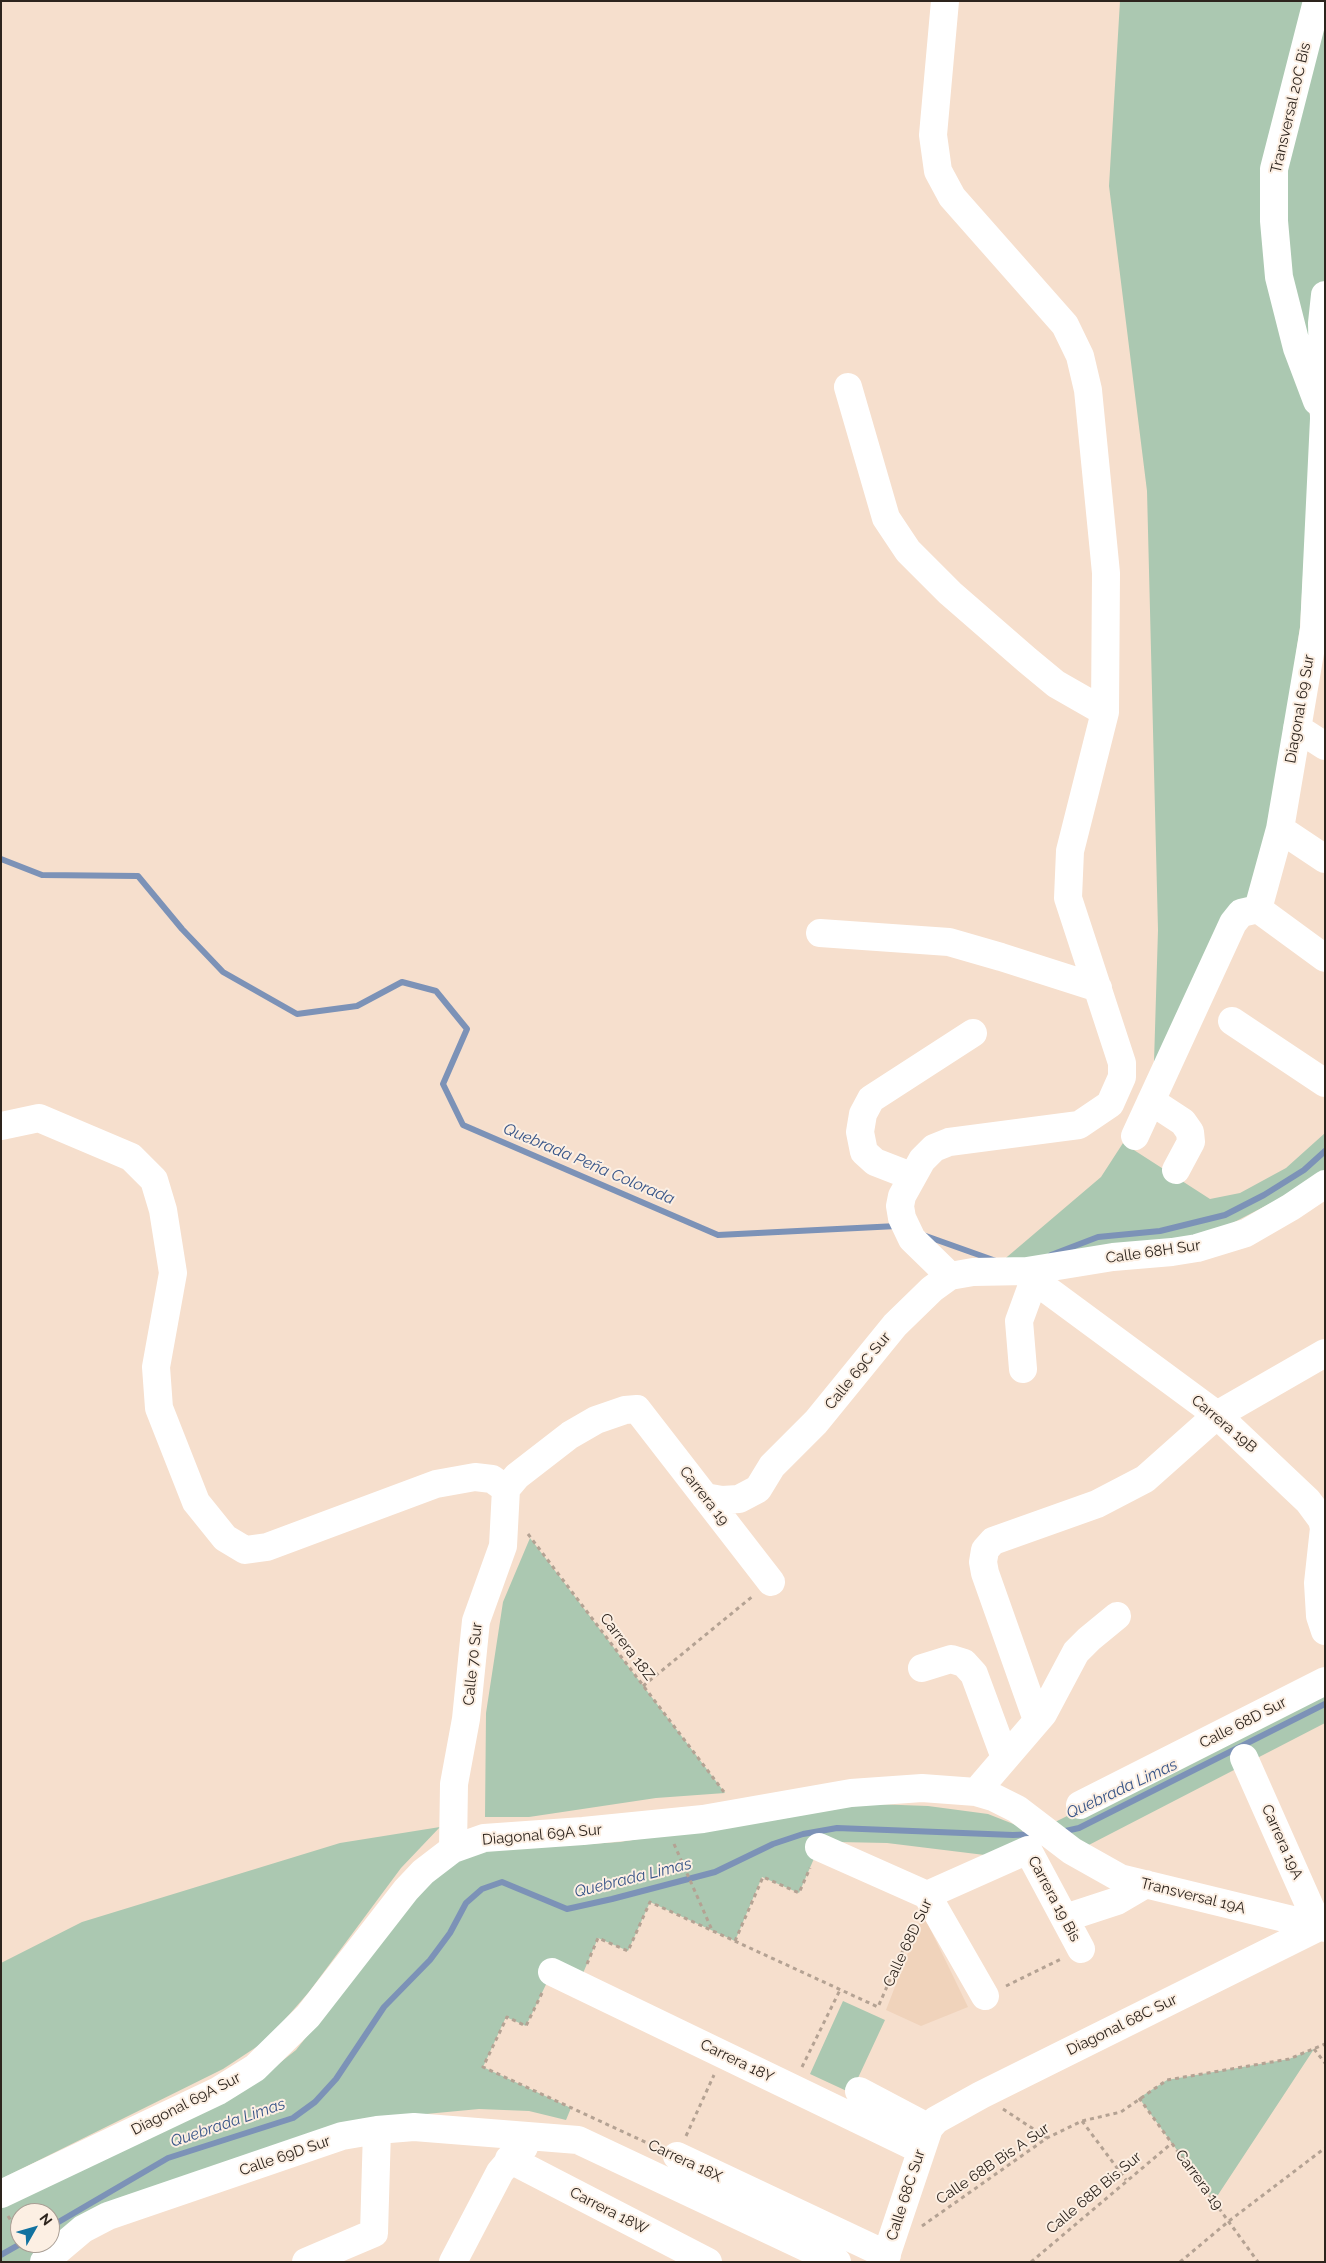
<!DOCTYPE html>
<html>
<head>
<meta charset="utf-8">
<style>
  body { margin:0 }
  #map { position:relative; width:1326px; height:2263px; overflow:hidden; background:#f6dfcd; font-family:Raleway,sans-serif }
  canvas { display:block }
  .frame { position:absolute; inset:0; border:2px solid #2d241d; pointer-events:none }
  .north { position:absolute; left:10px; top:2203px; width:50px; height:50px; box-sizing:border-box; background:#fcefe3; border:1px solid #a99e94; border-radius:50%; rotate:52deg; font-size:14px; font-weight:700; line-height:20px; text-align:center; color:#2d241d }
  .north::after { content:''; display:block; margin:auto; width:18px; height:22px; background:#1172a0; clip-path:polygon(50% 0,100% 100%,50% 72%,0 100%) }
</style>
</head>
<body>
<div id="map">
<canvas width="1326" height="2263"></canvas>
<div class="frame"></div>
<div class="north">N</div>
</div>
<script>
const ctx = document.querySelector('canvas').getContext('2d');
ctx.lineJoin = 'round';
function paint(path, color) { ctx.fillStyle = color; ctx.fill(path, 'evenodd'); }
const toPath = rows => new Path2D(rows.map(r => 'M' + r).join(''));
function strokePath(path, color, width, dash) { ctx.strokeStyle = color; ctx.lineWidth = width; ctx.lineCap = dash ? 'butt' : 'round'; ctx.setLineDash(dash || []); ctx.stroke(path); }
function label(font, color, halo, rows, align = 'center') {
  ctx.font = font + ' Raleway,sans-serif'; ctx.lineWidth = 4; ctx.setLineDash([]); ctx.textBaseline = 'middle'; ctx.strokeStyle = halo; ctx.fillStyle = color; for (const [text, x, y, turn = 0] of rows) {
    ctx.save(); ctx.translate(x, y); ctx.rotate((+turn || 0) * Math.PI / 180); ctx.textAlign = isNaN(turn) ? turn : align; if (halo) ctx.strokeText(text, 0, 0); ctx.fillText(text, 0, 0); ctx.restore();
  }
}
paint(toPath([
  [923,1914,968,2007,921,2026,886,2010]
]), '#f0d3bb');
paint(toPath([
  [1120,1,1306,1,1288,69,1282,344,1312,420,1300,627,1271,828,1246,903,1153,1095,1158,930,1147,491,1109,186],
  [1325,1,1325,319,1313,391,1274,221],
  [1325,1133,1325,1170,1275,1201,1221,1229,1156,1246,994,1268,1101,1177,1123,1143,1210,1199,1240,1193,1286,1168],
  [530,1538,725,1793,656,1798,529,1817,485,1817,486,1713,503,1602],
  [1325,1688,1325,1723,1083,1848,1051,1824],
  [873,1804,928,1806,988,1814,1021,1827,1028,1849,1009,1858,887,1843,838,1842,819,1847,799,1893,762,1877,735,1941,650,1902,628,1951,598,1938,578,1985,552,1972,526,2026,506,2017,483,2067,571,2108,566,2120,529,2111,479,2109,394,2117,342,2128,34,2262,1,2262,1,2208,149,2138,267,2073,296,2050,439,1869,480,1851,620,1842,811,1811],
  [20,2213,50,2213,50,2243,20,2243],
  [440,1827,401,1868,309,1992,267,2040,223,2069,1,2179,1,1963,82,1922,340,1843],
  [843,2001,885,2020,851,2093,810,2074],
  [1314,2049,1214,2201,1139,2098,1167,2080,1289,2059]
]), '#abc8b1');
strokePath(toPath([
  [1,859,42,875,138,876,182,929,223,972,297,1014,357,1006,402,982,436,991,467,1029,443,1084,463,1125,718,1235,897,1226],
  [923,1235,996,1261],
  [1051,1255,1098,1237,1160,1231,1225,1215,1264,1195,1304,1170,1325,1151],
  [1061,1832,1079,1828,1325,1704],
  [50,2227,168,2158,293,2118,315,2102,336,2079,384,2007,430,1960,450,1933,466,1903,482,1889,502,1882,567,1909,612,1899,715,1872,773,1844,803,1834,837,1828,1013,1835,1036,1834],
  [1,2255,22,2243]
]), '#7c92b7', 6);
strokePath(toPath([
  [528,1534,724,1792],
  [643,1686,753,1596],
  [674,1844,712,1930],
  [735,1941,763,1877,799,1893,810,1868],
  [587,1964,598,1938,628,1951,650,1902,878,2007,915,1923],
  [1006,1986,1061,1959],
  [542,1993,526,2026,507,2017,483,2067,656,2147],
  [1314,2049,1325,2063],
  [802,2067,840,1990],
  [1139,2098,1258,2262],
  [1003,2109,1047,2138],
  [1082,2121,1126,2180],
  [686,2136,714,2075],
  [8,2216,20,2235],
  [922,2226,1047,2138,1082,2121,1121,2112,1167,2080,1289,2059,1325,2044],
  [1031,2262,1172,2143],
  [1180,2262,1229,2221,1325,2148]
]), '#b4a293', 3, [4, 4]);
strokePath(toPath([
  [945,1,933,135,938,171,952,197,1065,325,1080,356,1088,390,1106,573,1105,712,1070,851,1068,898,1122,1063,1122,1077,1110,1104,1079,1125,949,1142,934,1148,922,1160,902,1196,900,1206,902,1218,912,1239,950,1276],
  [1317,1,1274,169,1274,221,1279,277,1297,348,1317,401],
  [848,387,886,518,908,551,950,593,1027,660,1056,684,1105,712],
  [1297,728,1325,746],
  [1280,829,1325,859],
  [1258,909,1280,829,1314,629,1324,419,1322,323,1325,295],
  [1258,909,1325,958],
  [820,933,949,942,1001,957,1098,988],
  [1232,1021,1325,1083],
  [1151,1101,1183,1122,1190,1132,1191,1142,1176,1170],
  [1,1126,39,1118,131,1157,154,1180,163,1210,173,1273,156,1367,159,1408,196,1502,225,1538,245,1550,267,1547,436,1484,475,1477,492,1479,506,1489],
  [1135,1136,1233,923,1241,913,1258,909],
  [911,1176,875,1162,864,1152,860,1132,863,1114,871,1099,973,1033],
  [1027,1271,1034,1280,1217,1415,1308,1501,1322,1520,1324,1528,1318,1583,1320,1616,1325,1631],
  [1023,1369,1019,1321,1034,1280],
  [705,1497,722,1500,739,1499,758,1489,772,1466,816,1422,895,1325,932,1289,950,1276,973,1272,1027,1271,1113,1257,1172,1252,1197,1248,1246,1233,1291,1207,1325,1184],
  [922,1668,951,1659,964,1663,974,1674,1005,1758],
  [1037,1720,985,1573,983,1562,985,1550,993,1541,1097,1504,1145,1479,1217,1415,1325,1353],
  [1244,1758,1319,1927],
  [976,1792,1043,1714,1076,1652,1089,1639,1117,1616],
  [1080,1805,1325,1681],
  [819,1847,927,1895],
  [453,1849,454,1784,466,1719,476,1621,503,1546,506,1489,517,1476,570,1435,596,1420,625,1410,637,1409,771,1582],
  [927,1895,1028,1850,1081,1949],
  [927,1895,985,1996],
  [1065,1918,1117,1901,1146,1884],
  [552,1972,921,2150],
  [859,2091,929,2128],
  [677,2156,887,2255],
  [509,2159,708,2262],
  [1,2194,218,2091,255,2068,308,2016,406,1890,423,1872,453,1849,484,1838,583,1831,703,1819,851,1793,922,1788,976,1792,993,1797,1017,1809,1072,1851,1120,1878,1325,1928],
  [44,2262,83,2229,108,2216,342,2136,377,2130,414,2127,578,2140,837,2262],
  [306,2262,374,2233,377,2130],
  [453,2262,500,2172,518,2151,524,2147],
  [884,2262,929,2128,936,2120,981,2095,1319,1927]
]), '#fff', 28);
label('15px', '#2d241d', '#fcefe3', [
  ["Transversal 20C Bis",1291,108,-77],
  ["Diagonal 69 Sur",1300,709,-80],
  ["Calle 68H Sur",1153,1252,-8],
  ["Calle 69C Sur",858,1371,-51],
  ["Carrera 19B",1224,1424,40],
  ["Carrera 19",704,1496,52],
  ["Carrera 18Z",627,1647,53],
  ["Calle 70 Sur",473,1664,-84],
  ["Calle 68D Sur",1243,1723,-27],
  ["Diagonal 69A Sur",542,1835,-5],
  ["Carrera 19A",1282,1842,66],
  ["Transversal 19A",1193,1896,14],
  ["Carrera 19 Bis",1054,1899,62],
  ["Calle 68D Sur",908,1943,-65],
  ["Diagonal 68C Sur",1122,2025,-26],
  ["Carrera 18Y",737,2061,26],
  ["Diagonal 69A Sur",186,2104,-27],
  ["Calle 69D Sur",285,2156,-19],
  ["Carrera 18X",685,2161,25],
  ["Calle 68B Bis A Sur",993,2164,-34],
  ["Carrera 19",1199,2180,54],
  ["Calle 68B Bis Sur",1094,2193,-40],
  ["Calle 68C Sur",906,2195,-72],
  ["Carrera 18W",609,2211,27]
]);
label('italic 16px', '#385588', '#fcefe3', [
  ["Quebrada Peña Colorada",589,1164,23],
  ["Quebrada Limas",1122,1789,-25],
  ["Quebrada Limas",633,1878,-14],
  ["Quebrada Limas",228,2123,-19]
]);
</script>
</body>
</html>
